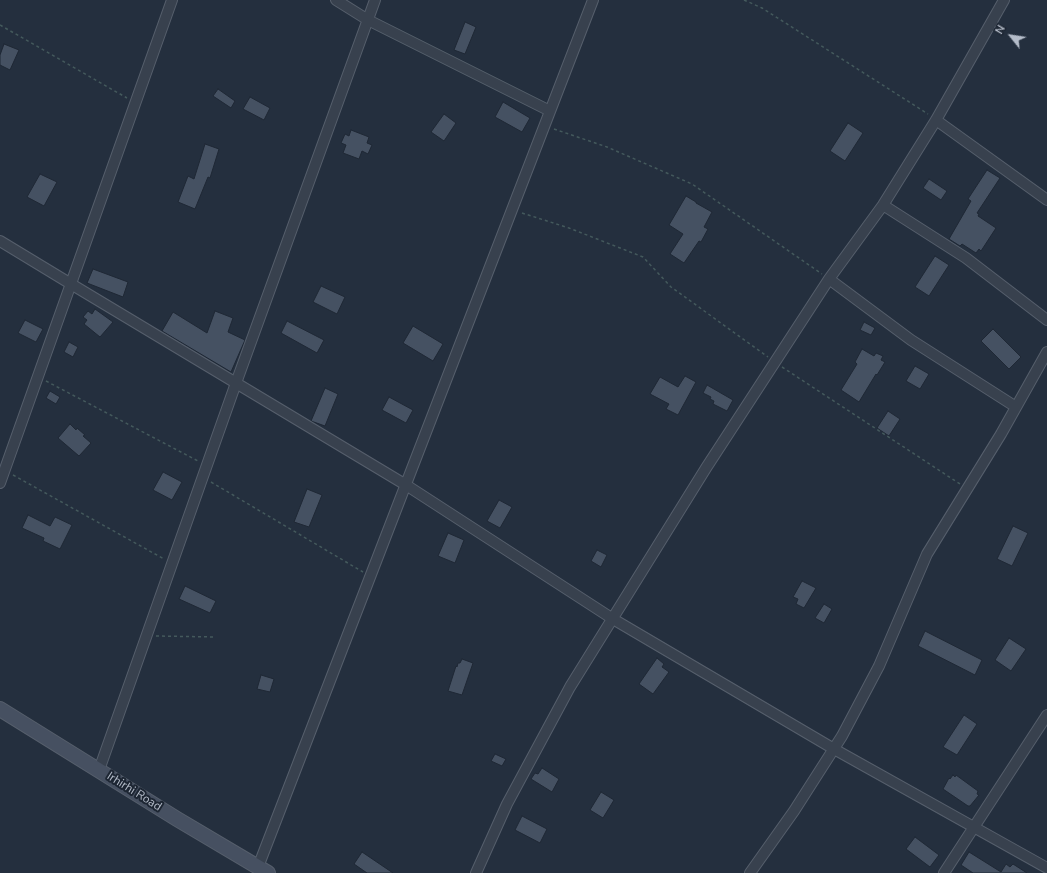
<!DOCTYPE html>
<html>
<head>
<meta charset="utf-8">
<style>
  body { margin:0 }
  #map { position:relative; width:1047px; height:873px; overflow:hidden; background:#242f3e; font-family:"Nunito Sans",sans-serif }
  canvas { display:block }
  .north { position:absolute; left:991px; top:16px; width:40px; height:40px; -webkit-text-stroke:3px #1d2633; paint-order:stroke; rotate:300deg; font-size:11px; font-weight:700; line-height:16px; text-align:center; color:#b4bcc9 }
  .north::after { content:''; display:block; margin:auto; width:14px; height:18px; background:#b4bcc9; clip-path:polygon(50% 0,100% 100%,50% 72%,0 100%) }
</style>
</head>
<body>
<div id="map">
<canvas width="1047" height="873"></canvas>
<div class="north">N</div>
</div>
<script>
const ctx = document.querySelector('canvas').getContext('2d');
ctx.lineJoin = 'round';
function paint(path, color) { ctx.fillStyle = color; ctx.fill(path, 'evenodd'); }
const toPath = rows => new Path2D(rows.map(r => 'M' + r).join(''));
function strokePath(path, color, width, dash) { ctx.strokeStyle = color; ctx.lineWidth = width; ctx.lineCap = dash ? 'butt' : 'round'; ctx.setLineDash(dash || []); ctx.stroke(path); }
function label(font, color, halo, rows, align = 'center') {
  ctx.font = font + ' "Nunito Sans",sans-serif'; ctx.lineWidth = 4; ctx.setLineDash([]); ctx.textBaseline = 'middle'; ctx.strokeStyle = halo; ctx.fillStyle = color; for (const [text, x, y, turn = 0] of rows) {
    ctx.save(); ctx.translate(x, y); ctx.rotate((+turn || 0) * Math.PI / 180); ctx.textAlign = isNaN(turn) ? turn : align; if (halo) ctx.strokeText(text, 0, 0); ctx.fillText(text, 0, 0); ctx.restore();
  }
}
const building = toPath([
  [465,22,476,27,465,54,454,50,465,22],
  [4,44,19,50,10,70,0,65,0,55,4,44],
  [218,89,235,101,231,108,213,96,218,89],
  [250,97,270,108,264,120,243,109,250,97],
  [503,102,530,118,522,132,495,117,503,102],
  [444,114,456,123,444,141,431,132,444,114],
  [848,123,863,133,845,161,830,151,848,123],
  [351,130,369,137,367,143,372,145,368,154,362,151,359,159,343,153,346,145,341,143,345,134,349,136,351,130],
  [205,144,219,149,210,178,208,177,195,209,178,202,188,176,194,179,205,144],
  [987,170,1000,178,977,213,979,214,978,216,996,228,981,251,979,249,976,253,962,244,960,246,949,239,971,201,968,199,987,170],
  [40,174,57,182,44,206,27,197,40,174],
  [929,179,947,191,941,200,923,188,929,179],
  [686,196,696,202,696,203,712,212,704,227,708,229,701,242,699,241,684,263,670,254,683,234,669,225,686,196],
  [935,256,949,265,929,296,915,287,935,256],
  [93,269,128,282,123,297,87,283,93,269],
  [321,286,345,297,337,314,313,302,321,286],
  [95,309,113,322,100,337,84,324,87,320,83,317,88,311,92,314,95,309],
  [215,311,233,318,228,332,245,340,231,372,162,331,173,312,207,333,215,311],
  [25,320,43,329,36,342,18,333,25,320],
  [287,321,324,340,317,353,281,333,287,321],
  [864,322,875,328,871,335,860,330,864,322],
  [413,326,443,344,433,361,403,343,413,326],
  [993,329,1021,357,1009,369,981,341,993,329],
  [69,342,78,347,73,357,64,352,69,342],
  [862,349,874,356,876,353,883,356,881,360,885,362,877,375,876,374,859,402,841,390,857,364,855,362,862,349],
  [915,366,929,374,920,389,906,381,915,366],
  [685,376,696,382,678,415,666,409,669,404,650,394,660,377,678,387,685,376],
  [707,385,733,400,727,411,713,404,714,401,710,399,711,397,703,393,707,385],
  [325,388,338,394,325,426,311,421,325,388],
  [50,391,60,397,56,404,46,398,50,391],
  [389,397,413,410,406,423,382,410,389,397],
  [888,411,900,419,889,436,877,428,888,411],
  [70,424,76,430,77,428,85,435,83,436,91,443,79,456,58,438,70,424],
  [163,472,182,482,172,500,153,490,163,472],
  [307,489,322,495,309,527,294,522,307,489],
  [499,500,512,507,500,528,487,521,499,500],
  [28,515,50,526,55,517,72,525,60,549,43,541,44,538,22,528,28,515],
  [1013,526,1028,533,1012,566,997,559,1013,526],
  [448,533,464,540,455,563,438,556,448,533],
  [597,550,607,555,601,567,591,561,597,550],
  [802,581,816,588,804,608,796,604,798,599,793,597,802,581],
  [185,586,216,601,210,613,179,599,185,586],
  [824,604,832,609,824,623,815,618,824,604],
  [925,631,982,660,975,675,918,646,925,631],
  [1009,638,1026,649,1011,671,995,660,1009,638],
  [657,658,664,664,662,667,669,672,653,694,639,684,657,658],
  [462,659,473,663,462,695,448,691,456,666,457,667,458,663,460,663,462,659],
  [261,675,274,679,270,692,257,689,261,675],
  [964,715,977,724,957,755,943,747,964,715],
  [495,754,506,759,502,766,491,761,495,754],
  [542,768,559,779,552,792,531,779,535,773,538,774,542,768],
  [953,775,955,777,956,775,978,791,977,794,979,795,970,806,968,806,943,789,949,778,950,779,953,775],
  [601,792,614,800,603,818,590,810,601,792],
  [522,816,547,829,540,843,515,830,522,816],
  [915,837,939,855,930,867,906,849,915,837],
  [362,852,393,873,367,873,354,864,362,852],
  [969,852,1001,872,1006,864,1010,867,1013,864,1027,873,973,873,961,865,969,852]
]);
paint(building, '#455162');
strokePath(building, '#1f2835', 1);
const street = toPath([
  [336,0,368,20,550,111],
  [936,120,1047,200],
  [883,205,966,258,1047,320],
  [0,241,71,284,406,485,613,619,834,749,1047,868],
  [829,279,911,340,1016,407],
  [0,483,172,0],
  [99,770,236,383,375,0],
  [258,867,593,0],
  [476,873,507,804,570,687,706,468,829,279,883,205,936,120,1004,0],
  [750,873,794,811,842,736,879,666,927,554,1001,434,1047,352],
  [944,873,1047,715]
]);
const secondary = toPath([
  [0,709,177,819,268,873]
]);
strokePath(street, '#565f6c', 12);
strokePath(secondary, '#565f6c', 16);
strokePath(toPath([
  [744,0,762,8,928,114],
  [0,25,127,98],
  [554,129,607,147,692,184,822,274],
  [522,213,569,228,643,257,671,287,768,357],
  [782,367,960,484],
  [46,381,198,461],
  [13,475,164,559],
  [211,482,363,572],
  [156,636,216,637]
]), '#44595c', 1.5, [3, 3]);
strokePath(street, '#38414e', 10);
strokePath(secondary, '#465061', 14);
label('12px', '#b4bcc9', '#1d2633', [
  ["Irhirhi Road",134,792,32]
]);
</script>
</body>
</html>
